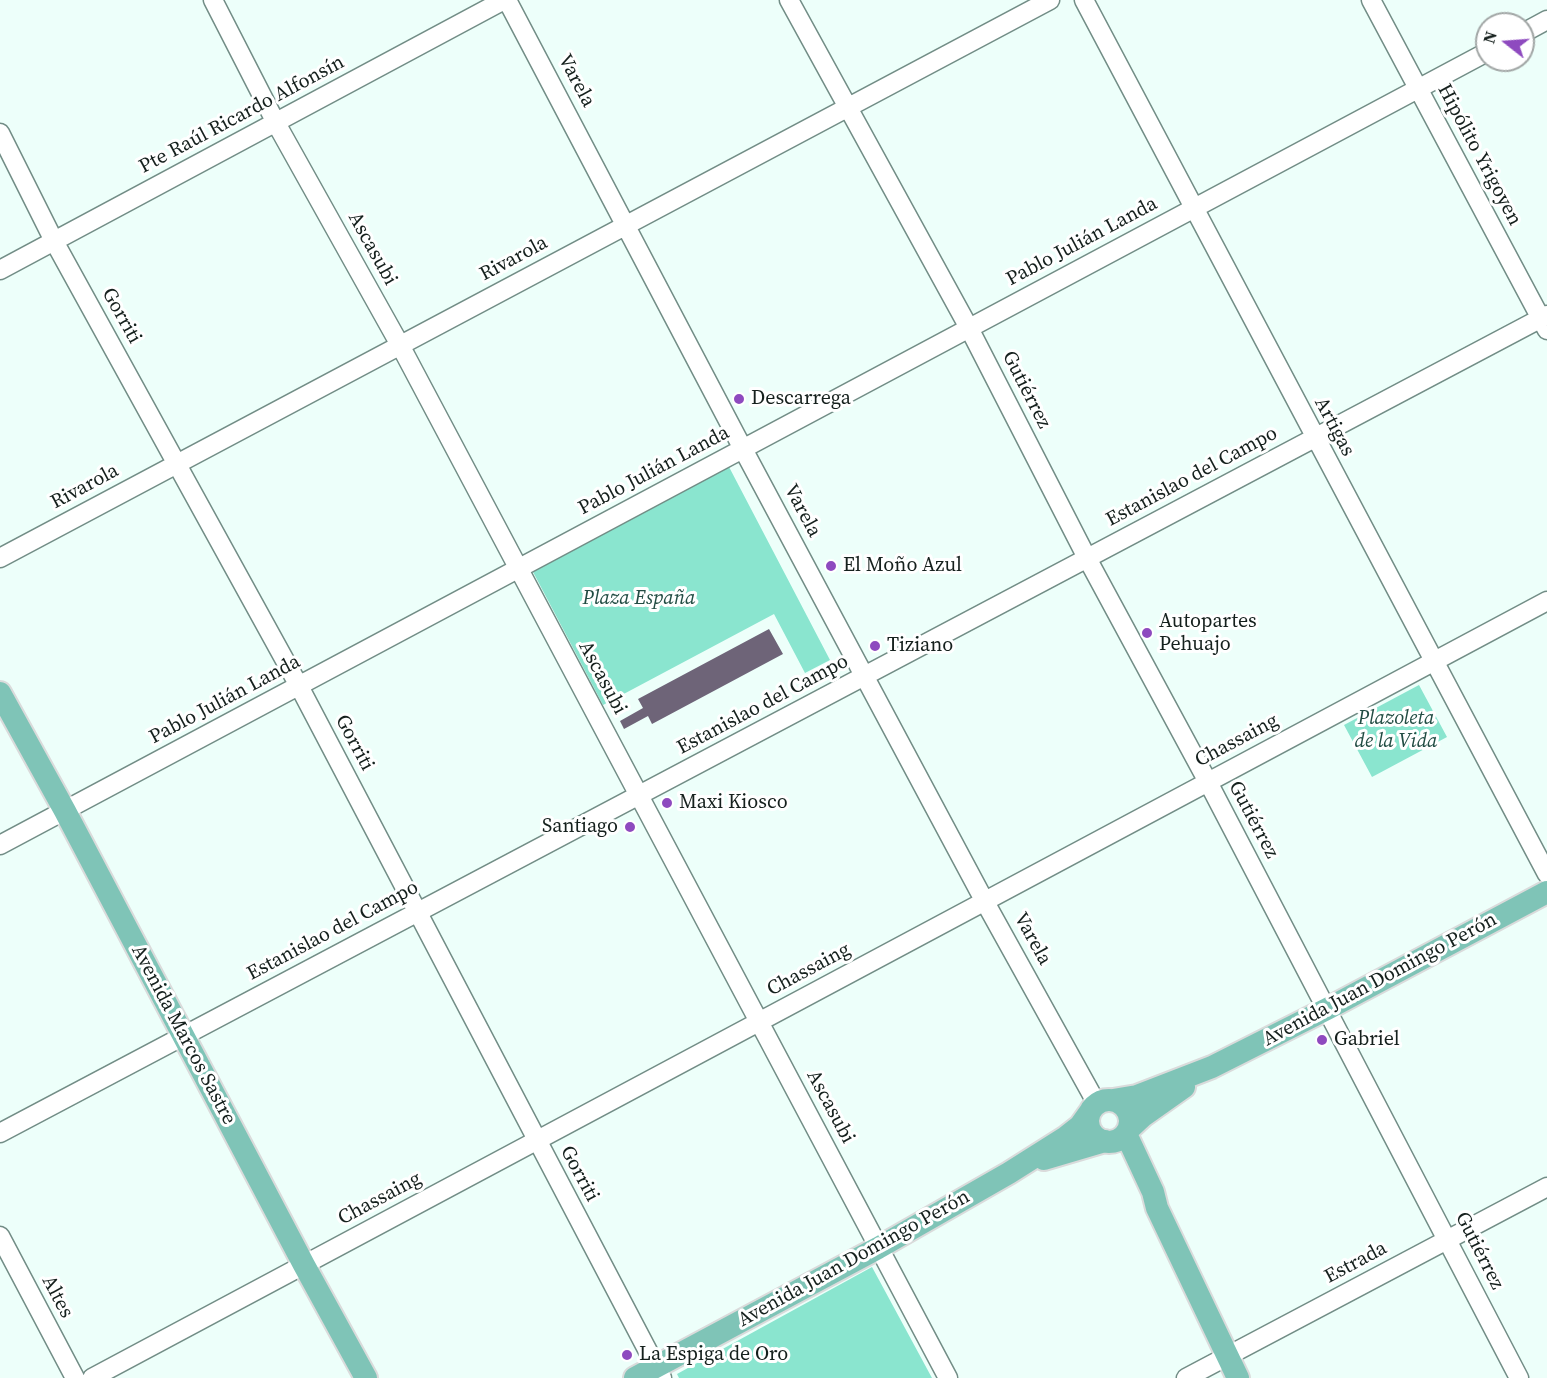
<!DOCTYPE html>
<html>
<head>
<meta charset="utf-8">
<style>
  body { margin:0 }
  #map { position:relative; width:1547px; height:1378px; overflow:hidden; background:#edfffa; font-family:"Source Serif 4",serif }
  canvas { display:block }
  .north { position:absolute; left:1475px; top:12px; width:60px; height:60px; box-sizing:border-box; background:#fff; border:2px solid #a1a6a5; border-radius:50%; rotate:287deg; font-size:16px; font-weight:700; line-height:24px; text-align:center; color:#15201d }
  .north::after { content:''; display:block; margin:auto; width:21px; height:27px; background:#8e4abf; clip-path:polygon(50% 0,100% 100%,50% 72%,0 100%) }
</style>
</head>
<body>
<div id="map">
<canvas width="1547" height="1378"></canvas>
<div class="north">N</div>
</div>
<script>
const ctx = document.querySelector('canvas').getContext('2d');
ctx.lineJoin = 'round';
function paint(path, color) { ctx.fillStyle = color; ctx.fill(path, 'evenodd'); }
const toPath = rows => new Path2D(rows.map(r => 'M' + r).join(''));
function strokePath(path, color, width, dash) { ctx.strokeStyle = color; ctx.lineWidth = width; ctx.lineCap = dash ? 'butt' : 'round'; ctx.setLineDash(dash || []); ctx.stroke(path); }
function label(font, color, halo, rows, align = 'center') {
  ctx.font = font + ' "Source Serif 4",serif'; ctx.lineWidth = 6; ctx.setLineDash([]); ctx.textBaseline = 'middle'; ctx.strokeStyle = halo; ctx.fillStyle = color; for (const [text, x, y, turn = 0] of rows) {
    ctx.save(); ctx.translate(x, y); ctx.rotate((+turn || 0) * Math.PI / 180); ctx.textAlign = isNaN(turn) ? turn : align; if (halo) ctx.strokeText(text, 0, 0); ctx.fillText(text, 0, 0); ctx.restore();
  }
}
paint(toPath([
  [728,465,830,660,805,673,774,614,603,705,532,570],
  [1419,685,1447,737,1372,777,1344,725],
  [872,1267,932,1378,679,1378,677,1374]
]), '#8ae5cf');
paint(toPath([
  [769,629,783,654,652,724,648,716,624,729,620,721,643,708,638,699]
]), '#6e6478');
const minor = toPath([
  [213,0,276,123,400,345,948,1378],
  [507,0,743,449,985,902,1097,1104],
  [789,0,969,328,1087,558,1208,782,1519,1378],
  [1084,0,1547,874],
  [1371,0,1547,330],
  [1523,33,1547,20],
  [0,133,54,241,299,686,662,1378],
  [0,270,504,0],
  [0,558,1050,0],
  [0,845,1487,52],
  [0,1133,1547,315],
  [0,1236,75,1378],
  [92,1378,1547,601],
  [1186,1378,1547,1187]
]);
const major = toPath([
  [0,693,65,811,304,1265,366,1378],
  [1113,1100,1137,1096,1212,1067,1327,1009,1547,892],
  '1088 1121a21 21 0 1 1 42 0a21 21 0 1 1-42 0Z',
  [1128,1130,1143,1116,1184,1087],
  [1126,1134,1153,1192,1157,1208,1238,1378],
  [1044,1159,1105,1141],
  [635,1378,878,1248,1009,1173,1066,1137,1080,1126,1090,1112]
]);
strokePath(minor, '#728d86', 21);
strokePath(major, '#dadbdb', 26);
strokePath(minor, '#fff', 18);
strokePath(major, '#7fc4b7', 22);
for (const [x, y, r, color] of [
  [739,399,6,"#8e4abf"],
  [831,566,6,"#8e4abf"],
  [1147,633,6,"#8e4abf"],
  [875,646,6,"#8e4abf"],
  [667,803,6,"#8e4abf"],
  [630,827,6,"#8e4abf"],
  [1322,1040,6,"#8e4abf"],
  [627,1355,6,"#8e4abf"]
]) { const dot = new Path2D(); dot.arc(x, y, r, 0, 2 * Math.PI); ctx.fillStyle = color; ctx.fill(dot); strokePath(dot, '#fff', 2); }
label('20px', '#15201d', '#fff', [
  ["Varela",576,81,62],
  ["Pte Raúl Ricardo Alfonsín",242,115,-28],
  ["Hipólito Yrigoyen",1479,155,62],
  ["Pablo Julián Landa",1082,242,-28],
  ["Ascasubi",372,249,61],
  ["Rivarola",514,259,-28],
  ["Gorriti",121,316,61],
  ["Gutiérrez",1026,390,63],
  ["Artigas",1334,427,62],
  ["Pablo Julián Landa",654,471,-28],
  ["Estanislao del Campo",1192,477,-28],
  ["Rivarola",85,487,-28],
  ["Varela",802,511,62],
  ["Ascasubi",602,678,62],
  ["Pablo Julián Landa",225,700,-28],
  ["Estanislao del Campo",763,705,-28],
  ["Chassaing",1237,741,-28],
  ["Gorriti",354,743,62],
  ["Gutiérrez",1253,820,62],
  ["Estanislao del Campo",333,931,-28],
  ["Varela",1032,939,61],
  ["Chassaing",809,970,-28],
  ["Avenida Juan Domingo Perón",1380,980,-28],
  ["Avenida Marcos Sastre",183,1035,62],
  ["Ascasubi",830,1107,62],
  ["Gorriti",579,1174,62],
  ["Chassaing",380,1199,-28],
  ["Gutiérrez",1479,1251,63],
  ["Avenida Juan Domingo Perón",854,1259,-29],
  ["Estrada",1356,1263,-28],
  ["Altes",57,1297,62]
]);
label('20px', '#15201d', '#fff', [
  ["Descarrega",751,399],
  ["El Moño Azul",843,566],
  ["Autopartes",1159,622],
  ["Pehuajo",1159,645],
  ["Tiziano",887,646],
  ["Maxi Kiosco",679,803],
  ["Santiago",618,827,"right"],
  ["Gabriel",1334,1040],
  ["La Espiga de Oro",639,1355]
], 'left');
label('italic 20px', '#214c43', '#fff', [
  ["Plaza España",639,599],
  ["Plazoleta",1396,719],
  ["de la Vida",1396,742]
]);
</script>
</body>
</html>
